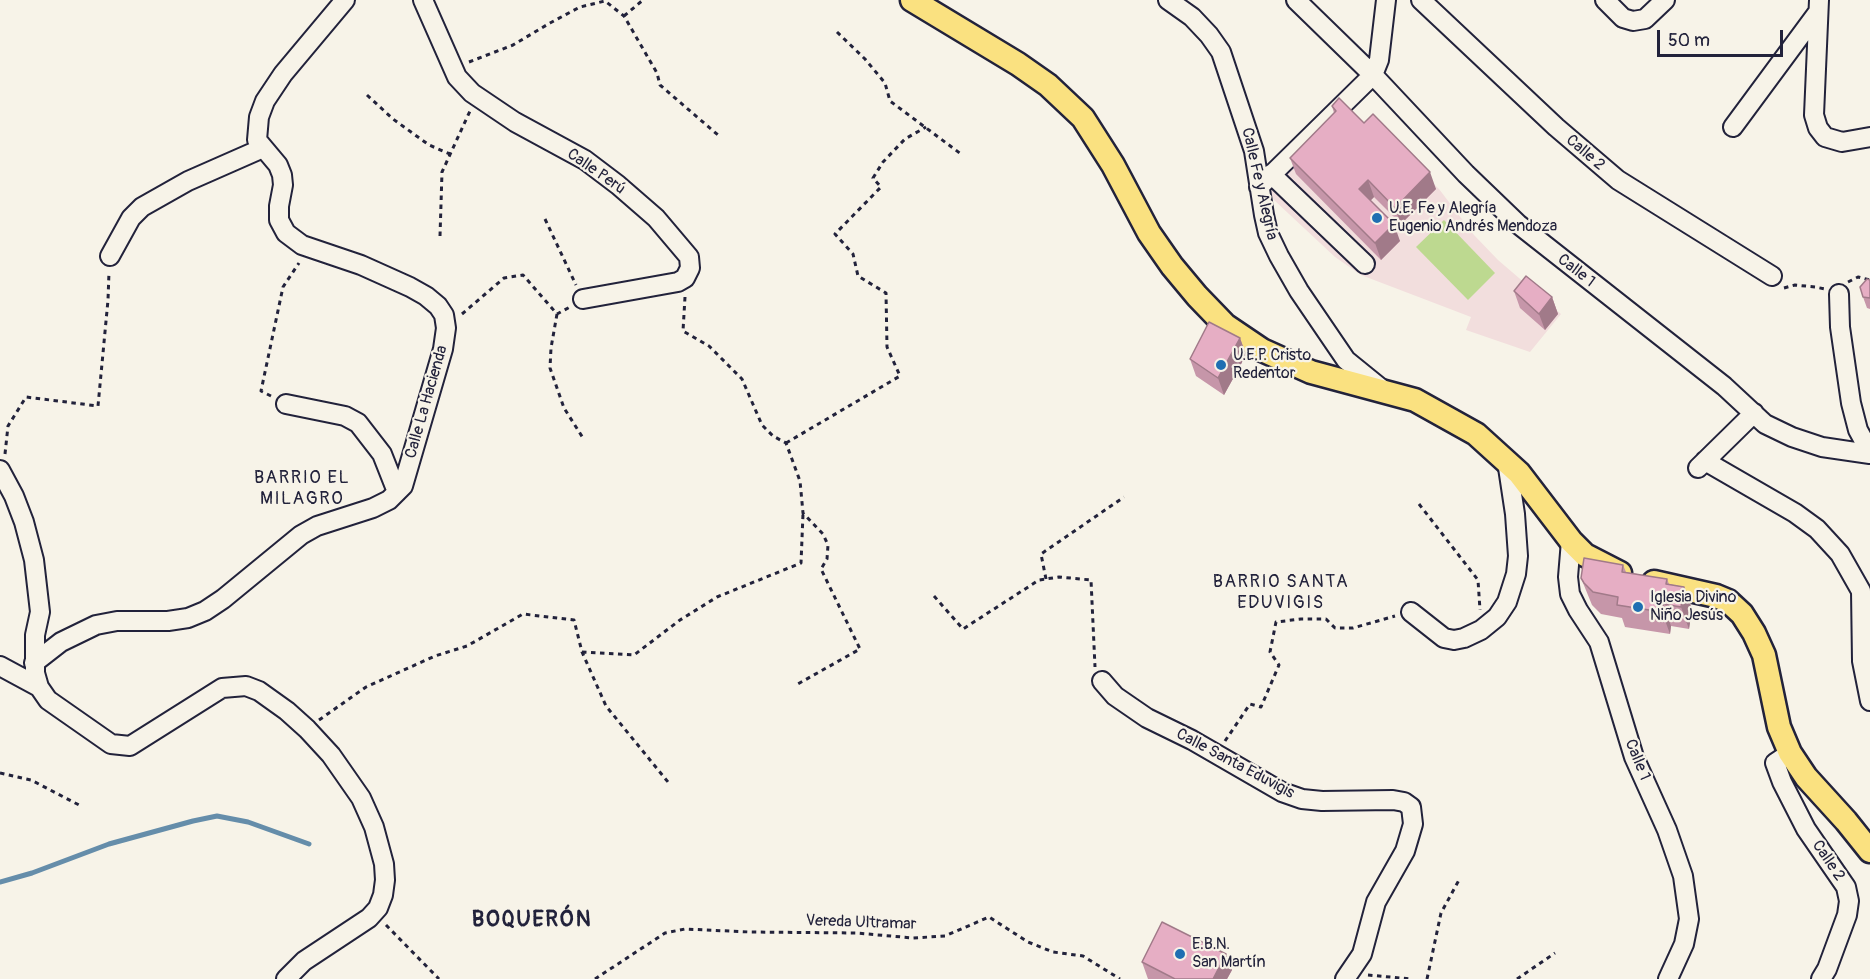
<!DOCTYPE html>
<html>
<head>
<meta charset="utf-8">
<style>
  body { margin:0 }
  #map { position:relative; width:1870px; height:979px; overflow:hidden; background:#f7f3e8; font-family:Pangolin,sans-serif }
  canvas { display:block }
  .scale { position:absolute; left:1657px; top:30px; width:126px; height:27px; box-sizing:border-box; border:3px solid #22223b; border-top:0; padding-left:8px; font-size:18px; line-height:21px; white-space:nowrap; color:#22223b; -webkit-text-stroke:4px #f7f3e8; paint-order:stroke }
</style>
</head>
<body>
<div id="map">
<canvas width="1870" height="979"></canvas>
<div class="scale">50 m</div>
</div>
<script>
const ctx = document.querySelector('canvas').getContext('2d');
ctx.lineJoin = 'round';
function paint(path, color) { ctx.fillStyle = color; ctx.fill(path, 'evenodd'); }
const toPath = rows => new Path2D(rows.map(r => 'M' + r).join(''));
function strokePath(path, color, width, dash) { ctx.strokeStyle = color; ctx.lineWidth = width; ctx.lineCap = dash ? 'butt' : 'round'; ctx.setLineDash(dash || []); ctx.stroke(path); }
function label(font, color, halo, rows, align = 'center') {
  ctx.font = font + ' Pangolin,sans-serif'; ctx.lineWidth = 4.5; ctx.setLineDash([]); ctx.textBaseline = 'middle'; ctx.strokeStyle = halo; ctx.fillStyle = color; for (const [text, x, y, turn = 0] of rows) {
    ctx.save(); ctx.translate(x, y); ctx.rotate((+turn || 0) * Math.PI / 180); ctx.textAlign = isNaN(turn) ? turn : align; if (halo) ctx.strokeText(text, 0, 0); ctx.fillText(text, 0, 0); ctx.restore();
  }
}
paint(toPath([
  [1346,114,1379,131,1439,189,1474,235,1498,260,1561,314,1530,352,1466,330,1471,317,1361,275,1335,257,1274,200,1266,189]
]), '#f2dedd');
paint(toPath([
  [1444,220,1495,273,1468,300,1416,247]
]), '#bdd990');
strokePath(toPath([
  [0,882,32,873,109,844,193,821,217,816,248,822,309,844]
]), '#658daa', 5);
const minor = toPath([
  [423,0,457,77,472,93,515,122,585,160,618,185,656,218,689,257,690,268,685,278,678,282,583,299],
  [1168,0,1192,17,1209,35,1221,52,1254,151,1264,215,1268,233,1279,256,1299,291,1346,360,1383,390],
  [1296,0,1373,75,1466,174,1518,224,1724,386,1765,424,1792,437,1822,447,1870,454],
  [1421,0,1556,127,1618,180,1772,276],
  [1605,0,1623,18,1633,21,1645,19,1665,0],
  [1819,0,1814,115,1818,128,1825,137,1842,142,1870,137],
  [1733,127,1818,12],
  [1271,174,1365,264],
  [1259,187,1373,75,1379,60,1386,0],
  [110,256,131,218,142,207,188,181,263,148],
  [1839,294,1840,327,1851,403,1858,430,1870,452],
  [286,404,345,416,358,423,382,454,397,492],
  [1705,461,1795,513,1817,529,1840,554,1861,591,1862,661,1870,701],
  [1698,468,1754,413],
  [0,470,14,496,24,522,34,560,40,612,35,635,35,673,39,687,48,700,111,744,130,746,222,688,246,686,259,691,287,711,307,729,331,755,361,798,374,827,384,864,385,880,383,895,378,908,369,918,304,961,286,979],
  [1571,541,1568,577,1570,594,1578,610,1599,642,1634,757,1667,830,1683,876,1689,919,1684,944,1668,979],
  [1411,612,1444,638,1454,640,1464,638,1481,630,1497,617,1507,602,1516,574,1518,556,1515,514,1507,461],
  [34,663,61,642,96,625,117,621,168,621,188,618,205,611,223,599,301,535,317,526,373,508,389,500,403,486,443,349,446,328,444,315,438,306,426,296,410,287,361,265,302,245,286,233,279,220,279,206,283,185,282,175,278,165,257,140,259,117,265,101,283,74,345,0],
  [0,666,39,687],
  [1102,681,1115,696,1147,718,1192,740,1282,792,1302,799,1322,801,1393,800,1404,802,1411,807,1413,824,1405,851,1376,902,1362,954,1345,979],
  [1790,753,1775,763,1782,782,1806,829,1846,887,1849,901,1847,915,1827,969,1821,979]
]);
const major = toPath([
  [912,0,1018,64,1048,85,1083,118,1113,165,1149,233,1172,266,1197,296,1225,325,1262,350,1311,372,1415,400,1476,434,1519,473,1571,541,1585,555,1620,573],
  [1654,582,1716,596,1728,601,1742,614,1754,633,1764,655,1779,727,1790,753,1806,777,1846,821,1870,851]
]);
strokePath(minor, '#22223b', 22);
strokePath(major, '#22223b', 27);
strokePath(toPath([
  [624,16,643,0],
  [837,32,865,59,885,83,890,101,961,154],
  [469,62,513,45,550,23,580,7,605,1,624,16,657,73,660,85,718,135],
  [367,95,393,119,429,145,450,154],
  [545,219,576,285],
  [440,236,442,172,470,111],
  [1848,282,1858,277,1870,280],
  [1784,288,1795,285,1815,287,1825,289],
  [685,297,683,331,709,346,742,379,762,425,773,436,786,443,800,481,803,513,823,534,828,545,827,559,821,569,860,649,796,685],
  [462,314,504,278,523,275,557,314,570,307],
  [557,314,551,348,550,368,564,408,583,438],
  [271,396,261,391,283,287,299,263],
  [786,443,900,376,887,347,886,293,858,276,853,254,835,234,881,187,873,178,883,162,905,139,926,127],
  [5,454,8,426,26,397,98,406,108,300,109,272],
  [1419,504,1478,580,1480,610],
  [1046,579,1041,554,1124,497],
  [934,596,963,629,1039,580,1059,577,1091,580,1095,667],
  [582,652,634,655,680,620,717,597,801,563,803,514],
  [319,720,366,687,435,656,467,646,523,614,574,620,582,652,606,706,668,782],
  [1225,741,1250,704,1261,707,1279,665,1270,652,1276,622,1301,619,1326,619,1335,628,1353,628,1395,616],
  [0,773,31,780,81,806],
  [386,925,439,979],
  [1368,975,1411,979],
  [595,979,665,933,685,929,750,932,856,933,913,938,945,936,989,917,1028,942,1053,952,1083,956,1120,979],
  [1427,979,1441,913,1459,880],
  [1517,979,1555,953]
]), '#22223b', 3, [4.5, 4.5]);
strokePath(minor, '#f7f3e8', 18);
strokePath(major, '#fae180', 22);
paint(toPath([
  [1332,106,1364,123,1436,189,1401,224,1374,197,1370,201,1400,241,1381,260,1296,174,1290,158,1334,113],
  [1870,280,1870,309,1867,308,1863,297],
  [1514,291,1552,297,1558,314,1545,330,1520,308],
  [1240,338,1246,355,1224,395,1196,376,1190,359],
  [1623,565,1626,572,1667,579,1669,584,1684,587,1692,609,1689,629,1671,626,1670,634,1625,627,1622,618,1601,614,1592,605,1581,578],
  [1142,962,1232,970,1227,979,1148,979]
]), '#c696a9');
paint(toPath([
  [1430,172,1436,189,1401,224,1395,208],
  [1368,180,1374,197,1365,206,1359,189],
  [1394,224,1400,241,1381,260,1375,243],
  [1552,297,1558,314,1545,330,1539,314],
  [1240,338,1246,355,1224,395,1218,378],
  [1684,587,1692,609,1689,629,1681,607],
  [1663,604,1671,626,1670,634,1662,612],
  [1226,954,1232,970,1227,979,1213,979]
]), '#a17a89');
const building = toPath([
  [1339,98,1364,123,1373,114,1430,172,1395,208,1368,180,1359,189,1394,224,1375,243,1290,158,1336,111,1332,106,1339,98],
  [1526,276,1552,297,1539,314,1514,291,1526,276],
  [1867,279,1870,280,1870,298,1863,297,1860,287,1867,279],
  [1209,322,1240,338,1218,378,1190,359,1209,322],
  [1584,558,1623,565,1622,572,1667,579,1666,584,1684,587,1681,607,1663,604,1662,612,1617,605,1618,597,1593,592,1584,583,1581,578,1584,558],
  [1162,922,1226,954,1213,979,1175,979,1142,962,1162,922]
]);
paint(building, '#e6aec4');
strokePath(building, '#a17a89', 1.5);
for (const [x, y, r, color] of [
  [1377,218,6,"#1f6fb2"],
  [1221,365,6,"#1f6fb2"],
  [1638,607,6,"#1f6fb2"],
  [1180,954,6,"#1f6fb2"]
]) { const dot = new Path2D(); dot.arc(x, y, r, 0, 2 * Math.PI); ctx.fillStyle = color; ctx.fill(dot); strokePath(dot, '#f7f3e8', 2); }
label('16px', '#22223b', '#f7f3e8', [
  ["Calle 2",1585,153,41],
  ["Calle Perú",596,172,35],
  ["Calle Fe y Alegría",1259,184,77],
  ["Calle 1",1576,271,38],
  ["Calle La Hacienda",427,402,-74],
  ["Calle 1",1637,760,68],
  ["Calle Santa Eduvigis",1235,764,28],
  ["Calle 2",1828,861,56],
  ["Vereda Ultramar",861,923,2]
]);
label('16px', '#22223b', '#f7f3e8', [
  ["U.E. Fe y Alegría",1389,209],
  ["Eugenio Andrés Mendoza",1389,227],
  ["U.E.P. Cristo",1233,356],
  ["Redentor",1233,374],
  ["Iglesia Divino",1650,598],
  ["Niño Jesús",1650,616],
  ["E.B.N.",1192,945],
  ["San Martín",1192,963]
], 'left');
ctx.letterSpacing = '1.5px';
label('18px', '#22223b', '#f7f3e8', [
  ["BARRIO EL",302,478],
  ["MILAGRO",302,499],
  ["BARRIO SANTA",1281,582],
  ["EDUVIGIS",1281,603]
]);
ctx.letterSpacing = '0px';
ctx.letterSpacing = '1.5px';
label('bold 22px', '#22223b', '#f7f3e8', [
  ["BOQUERÓN",532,920]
]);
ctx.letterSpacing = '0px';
</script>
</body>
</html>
